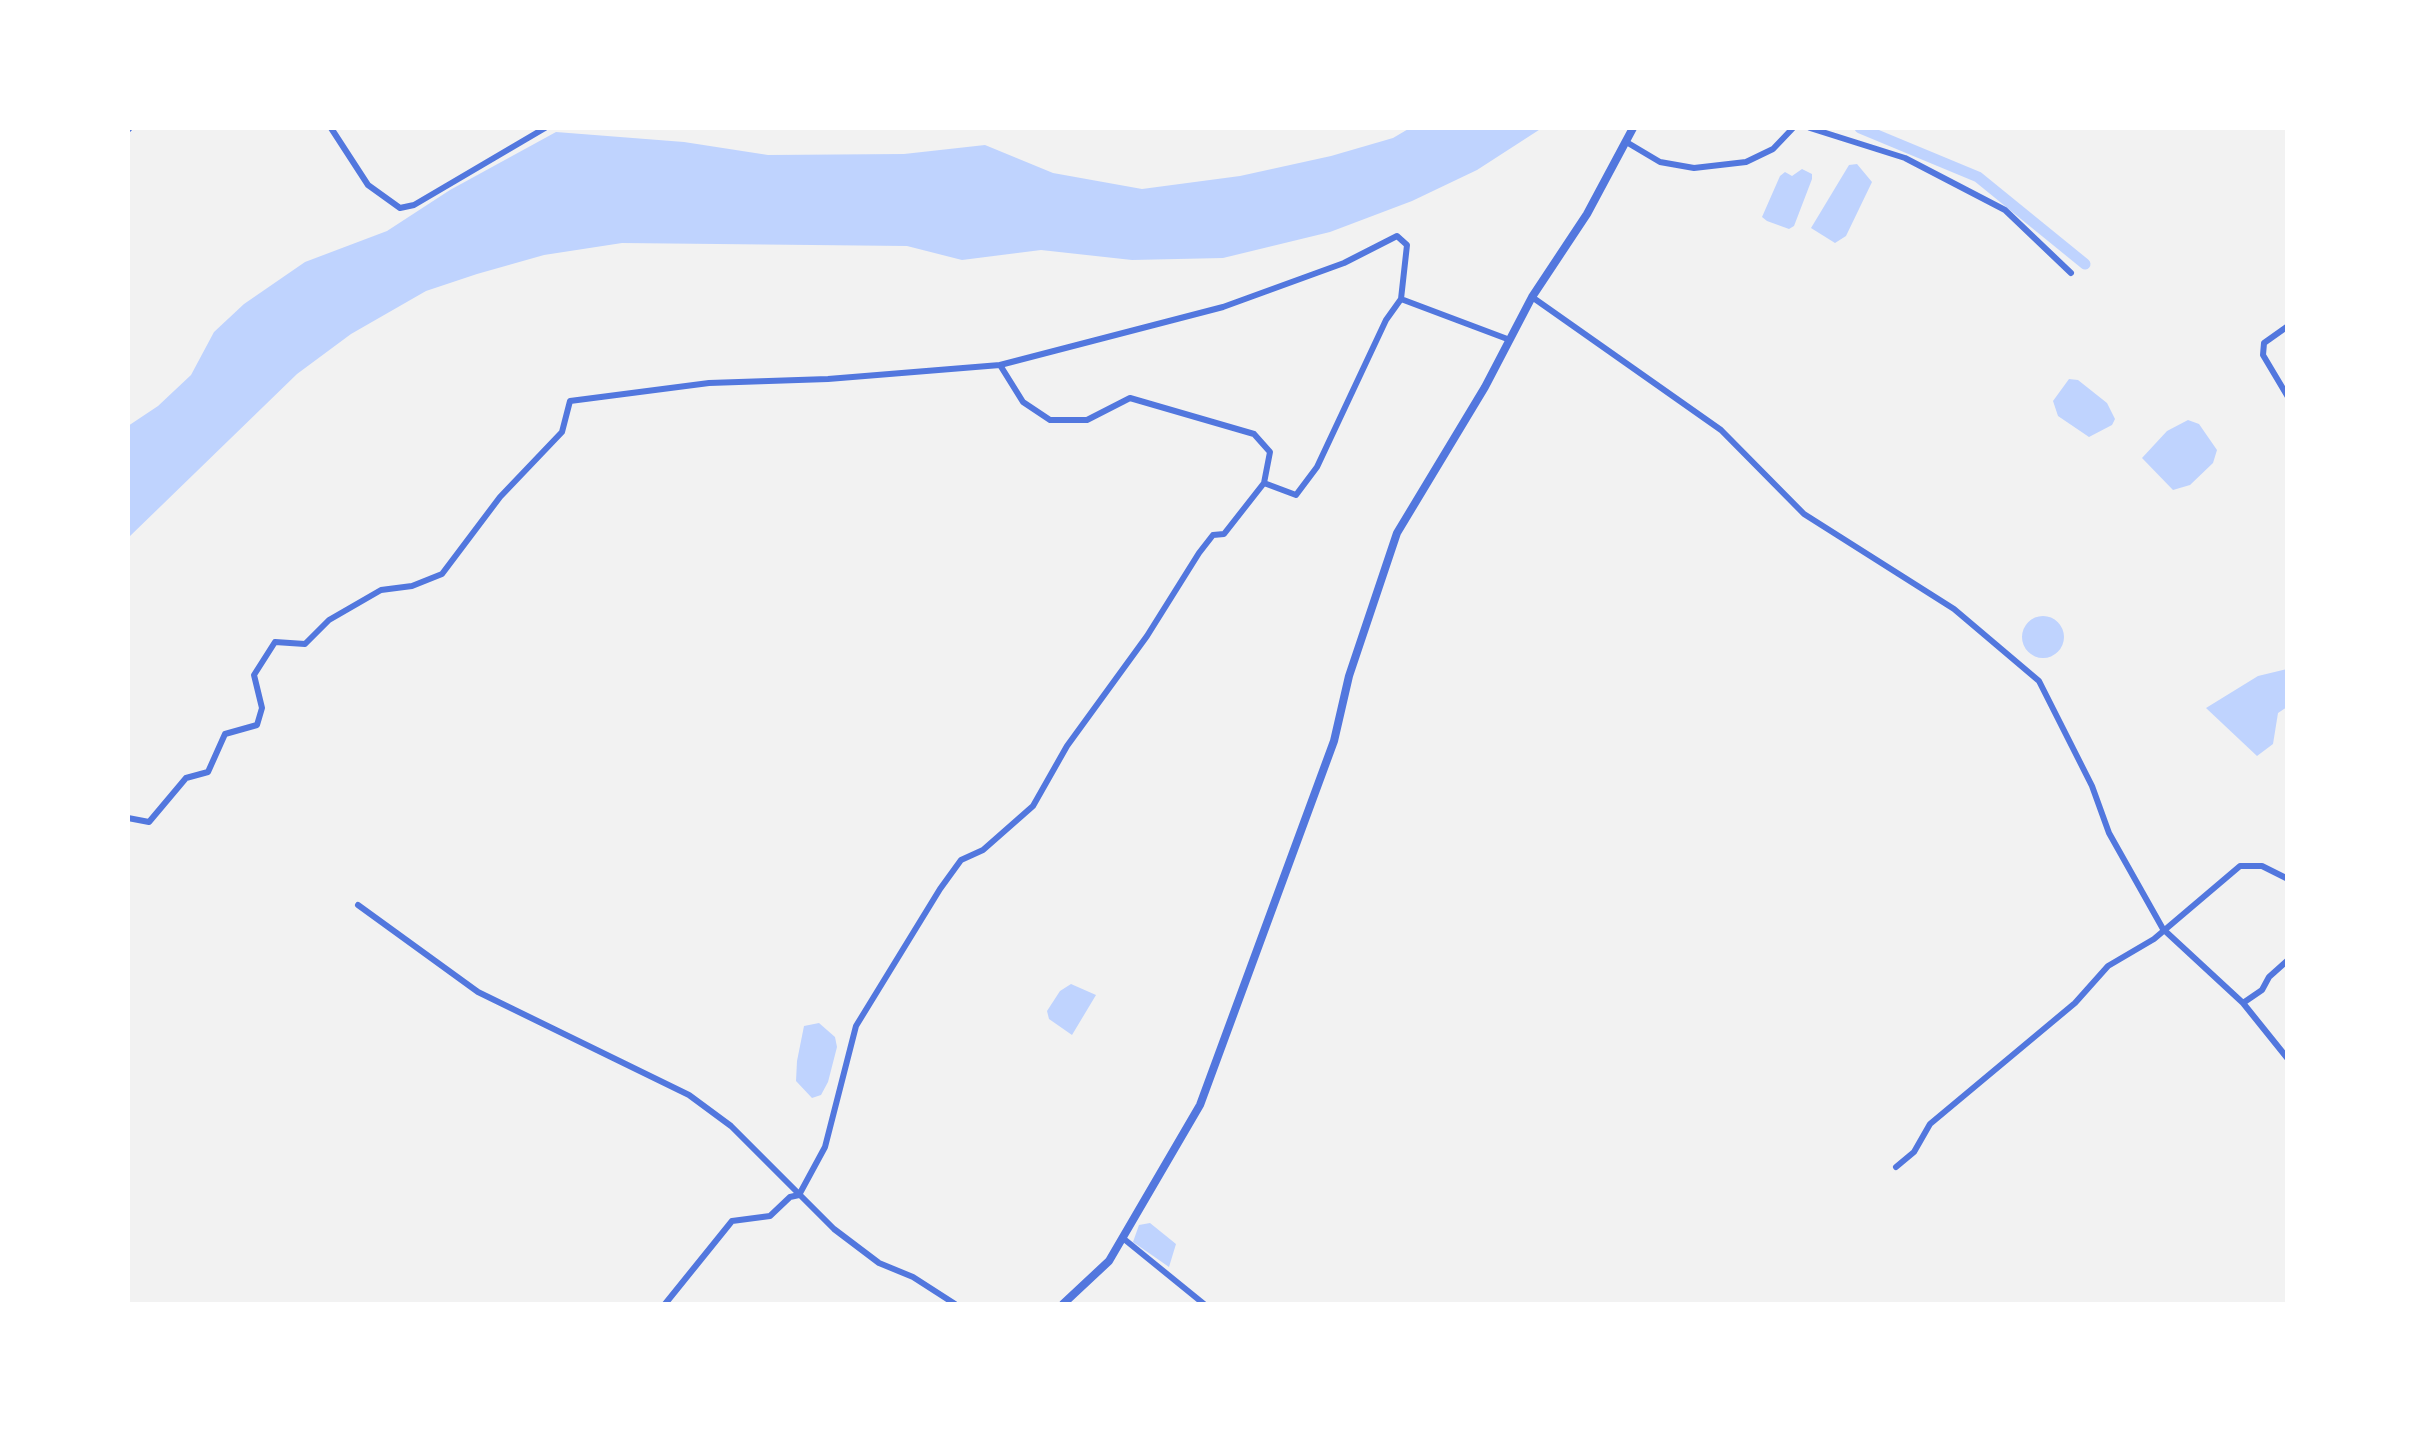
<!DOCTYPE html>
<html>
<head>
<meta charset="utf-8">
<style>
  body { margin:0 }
  #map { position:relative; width:2415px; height:1432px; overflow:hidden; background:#f2f2f2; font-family:Jost,sans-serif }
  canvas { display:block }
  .frame { position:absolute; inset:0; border:130px solid #fff; pointer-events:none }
</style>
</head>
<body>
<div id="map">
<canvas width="2415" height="1432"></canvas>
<div class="frame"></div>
</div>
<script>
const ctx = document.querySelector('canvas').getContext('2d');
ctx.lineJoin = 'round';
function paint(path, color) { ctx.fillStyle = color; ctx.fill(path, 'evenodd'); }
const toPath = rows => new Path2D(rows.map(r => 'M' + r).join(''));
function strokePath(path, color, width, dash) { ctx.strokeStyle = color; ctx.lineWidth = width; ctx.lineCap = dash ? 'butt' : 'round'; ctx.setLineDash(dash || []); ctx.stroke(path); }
paint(toPath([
  [1410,128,1542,128,1477,170,1412,201,1330,232,1223,258,1132,260,1041,250,962,260,907,246,622,243,544,255,477,274,426,291,351,334,297,374,128,538,128,426,158,406,191,375,214,332,244,304,305,262,387,231,450,190,556,132,684,142,768,155,904,154,985,145,1053,173,1142,189,1240,176,1331,156,1393,138],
  [1857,164,1872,182,1846,236,1835,243,1811,228,1849,165],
  [1802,169,1812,174,1812,179,1794,226,1789,229,1767,221,1762,217,1780,176,1785,172,1792,176],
  [2069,379,2078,380,2107,403,2115,419,2112,425,2089,437,2058,416,2053,401],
  [2188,420,2199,424,2217,450,2213,463,2190,485,2173,490,2142,458,2167,431],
  '2022 637a21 21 0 1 1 42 0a21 21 0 1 1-42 0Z',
  [2287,669,2287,707,2278,713,2273,744,2257,756,2206,708,2258,676],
  [1071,984,1096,995,1072,1035,1049,1019,1047,1011,1060,991],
  [819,1023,835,1037,837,1047,828,1082,821,1095,812,1098,796,1081,797,1061,804,1026],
  [1150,1223,1176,1244,1169,1267,1133,1242,1139,1225]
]), '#bfd3fe');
strokePath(toPath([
  [1860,128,1978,177,2085,264]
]), '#bfd3fe', 11);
strokePath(toPath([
  [331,128,368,185,400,208,414,205,545,128],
  [1810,128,1905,158,2005,210,2071,273],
  [128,130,130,128],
  [1628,143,1660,162,1694,168,1746,162,1773,149,1793,128],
  [1532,297,1721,430,1804,514,1954,609,2039,681,2092,786,2109,833,2163,929,2243,1003,2288,1059],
  [2288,326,2264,343,2263,355,2288,397],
  [1000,365,1223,307,1344,263,1397,236,1407,245,1401,299],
  [128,818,149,822,186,778,208,772,225,734,257,725,262,708,254,675,275,642,305,644,329,620,381,590,412,586,442,574,500,497,562,432,570,401,709,383,828,379,1000,365,1023,402,1050,420,1087,420,1130,398,1254,434,1270,452,1264,483,1296,495,1317,467,1386,320,1401,299,1510,340],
  [358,905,478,992,689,1095,731,1126,834,1229,879,1263,913,1277,955,1304],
  [2243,1003,2262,990,2269,977,2288,960],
  [1896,1167,1914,1152,1930,1124,2075,1003,2108,966,2154,939,2240,866,2262,866,2288,879],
  [1124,1239,1204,1304],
  [665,1304,732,1221,770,1216,790,1197,799,1195,825,1147,856,1026,940,889,961,860,983,850,1033,806,1067,746,1147,636,1199,553,1213,535,1224,534,1264,483]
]), '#5277de', 6);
strokePath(toPath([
  [1063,1304,1109,1261,1200,1105,1334,741,1349,676,1397,533,1485,387,1532,297,1587,214,1633,128]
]), '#5277de', 8);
</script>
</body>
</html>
